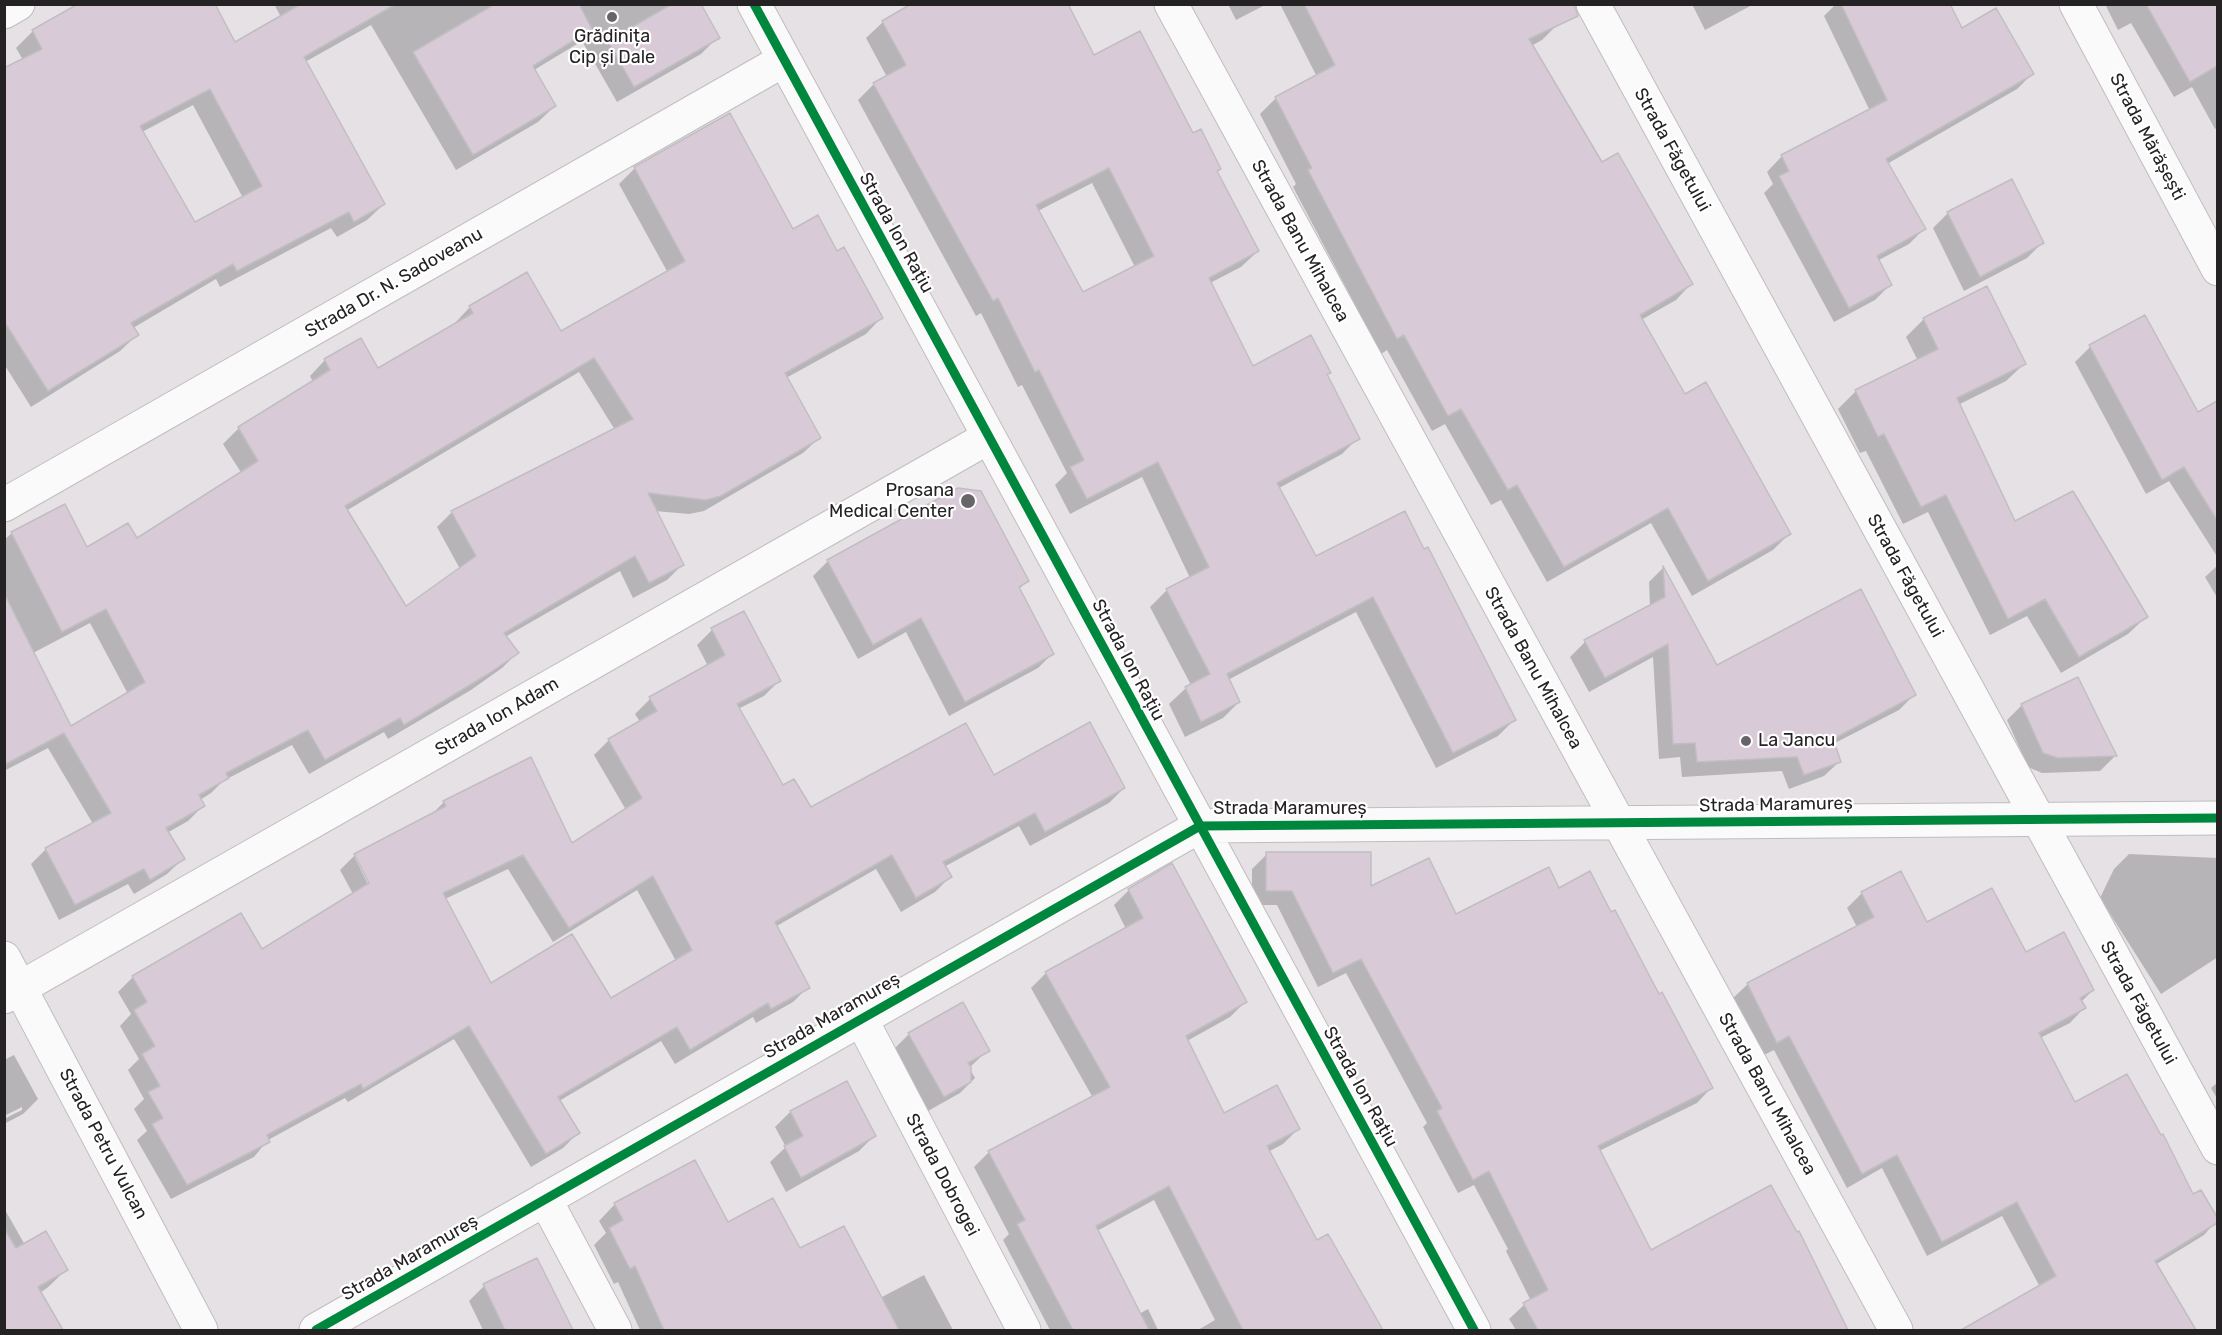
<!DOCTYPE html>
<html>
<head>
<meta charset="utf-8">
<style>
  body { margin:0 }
  #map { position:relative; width:2222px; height:1335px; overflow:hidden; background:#e5e1e5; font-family:Rubik,sans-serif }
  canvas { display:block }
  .frame { position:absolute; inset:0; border:6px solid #252224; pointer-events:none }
</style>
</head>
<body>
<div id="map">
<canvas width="2222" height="1335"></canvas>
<div class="frame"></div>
</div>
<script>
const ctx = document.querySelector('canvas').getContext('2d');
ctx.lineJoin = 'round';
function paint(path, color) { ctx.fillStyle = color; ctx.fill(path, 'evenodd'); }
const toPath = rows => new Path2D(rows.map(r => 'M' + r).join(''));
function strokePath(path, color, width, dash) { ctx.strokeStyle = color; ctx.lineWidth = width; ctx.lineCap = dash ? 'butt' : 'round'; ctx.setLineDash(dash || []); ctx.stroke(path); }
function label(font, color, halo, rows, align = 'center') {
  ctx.font = font + ' Rubik,sans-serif'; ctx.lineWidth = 4.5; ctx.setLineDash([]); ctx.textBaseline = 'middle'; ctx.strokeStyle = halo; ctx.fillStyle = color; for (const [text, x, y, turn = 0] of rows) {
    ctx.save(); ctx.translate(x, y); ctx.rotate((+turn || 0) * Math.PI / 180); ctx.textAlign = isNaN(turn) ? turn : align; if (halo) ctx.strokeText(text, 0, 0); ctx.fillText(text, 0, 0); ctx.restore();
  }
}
paint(toPath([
  [274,4,699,4,718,37,701,54,617,102,582,41,534,70,555,106,538,122,456,170,371,25,305,62,384,204,367,220,337,237,331,228,220,287,216,279,133,328,137,335,120,351,31,407,4,364,4,70,23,60,16,48,33,31,234,44,281,17],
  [193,105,243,198,194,224,142,132],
  [914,4,1093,57,1192,135,1216,172,1258,251,1241,267,1210,283,1252,368,1329,372,1326,375,1358,438,1342,454,1279,488,1316,558,1404,513,1514,720,1498,736,1436,768,1356,612,1228,680,1239,702,1223,718,1185,737,1169,704,1186,688,1191,685,1150,607,1167,590,1190,578,1142,477,1070,514,1055,485,1067,473,1022,385,1018,387,981,313,976,316,858,100,874,84,887,77,866,38,883,22],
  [1092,183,1135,267,1082,294,1038,211],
  [1228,4,1267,4,1236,20],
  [1280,4,1548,4,1558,24,1542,40,1531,46,1602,164,1691,284,1676,300,1641,320,1685,396,1789,534,1773,550,1692,596,1651,523,1547,582,1501,500,1491,505,1445,424,1432,431,1387,350,1381,354,1293,187,1296,184,1260,114,1276,98,1316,75],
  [1692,4,1754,4,1705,30],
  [1836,4,1933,4,1961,30,2032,74,2017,89,1887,164,1924,229,1909,244,1877,261,1890,285,1875,300,1834,322,1764,193,1773,184,1767,172,1782,156,1870,111,1824,16],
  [2105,4,2218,4,2218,127,2215,129,2192,87,2174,97,2131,23,2118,30],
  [729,115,792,231,836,253,881,318,866,334,786,378,819,438,803,453,704,511,689,514,655,511,682,565,667,580,633,598,620,571,505,637,517,653,502,668,471,690,388,739,384,732,309,774,292,745,223,781,211,793,200,800,203,806,188,821,167,833,183,859,167,874,134,894,128,884,59,920,31,864,46,849,93,824,48,748,4,771,4,540,12,533,64,506,87,549,136,540,242,474,223,444,239,428,313,382,310,376,325,360,377,370,456,325,455,323,470,307,561,333,668,273,619,184,634,169],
  [579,372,615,430,452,512,437,527,460,569,406,608,346,511],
  [90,623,128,694,71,728,33,653],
  [1948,213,2042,243,2027,258,1964,291,1933,228],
  [2145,317,2197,414,2218,402,2218,558,2169,481,2146,494,2075,362,2090,347],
  [1924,319,2024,364,2006,381,1958,405,2015,523,2146,617,2128,634,2061,673,2027,616,1990,635,1928,512,1903,524,1866,451,1860,453,1838,409,1856,391,1918,361,1906,337],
  [958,489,1027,581,1019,589,1053,653,1038,668,949,716,906,632,858,659,813,576,828,561],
  [2218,565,2218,599,2205,577],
  [1663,568,1716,667,1914,695,1899,710,1833,744,1840,761,1824,776,1789,789,1782,771,1682,777,1680,757,1659,759,1653,657,1589,692,1570,657,1585,642,1650,606,1649,582],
  [712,630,779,681,764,696,738,709,782,787,810,809,993,777,1124,788,1109,803,1030,846,1019,826,944,867,950,877,935,892,901,912,876,869,775,927,808,987,793,1002,756,1023,753,1017,675,1064,661,1041,559,1101,578,1133,563,1148,531,1167,454,1039,348,1102,345,1098,268,1140,254,1157,171,1199,137,1140,147,1131,134,1109,144,1099,128,1070,139,1059,120,1026,131,1014,118,992,133,977,261,951,353,894,340,870,355,855,430,816,444,802,571,845,626,810,594,755,609,740,640,722,635,714,650,699,708,666,697,645],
  [355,858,358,858,374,888,371,890],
  [508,869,553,942,637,890,676,961,610,1001,490,985,445,899],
  [2022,705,2115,756,2100,771,2042,773,2028,767,2007,720],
  [1267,854,1455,916,1558,890,1611,914,1711,1088,1697,1103,1599,1151,1651,1252,1799,1233,1846,1330,1516,1330,1509,1319,1524,1305,1531,1301,1506,1251,1508,1249,1474,1185,1458,1193,1423,1127,1427,1123,1346,973,1318,987,1277,905,1252,905,1252,869],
  [2129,854,2218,858,2218,957,2161,994,2100,898,2114,869],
  [1900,873,1926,924,2025,954,2093,990,2081,1002,2084,1008,2070,1023,2040,1038,2075,1104,2193,1197,2201,1192,2218,1219,2204,1235,2155,1265,2195,1330,1968,1330,1973,1325,2040,1287,2002,1216,1927,1256,1882,1168,1847,1188,1774,1050,1762,1056,1733,998,1748,984,1857,927,1847,908,1862,893],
  [1129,890,1245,1002,1230,1017,1187,1041,1224,1115,1298,1129,1283,1144,1268,1152,1316,1242,1327,1236,1381,1330,1198,1330,1215,1320,1154,1200,1097,1231,1139,1314,1148,1309,1158,1330,1050,1330,1003,1240,1009,1234,974,1167,989,1152,1093,1098,1031,988,1046,973,1126,929,1114,905],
  [909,1034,988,1050,969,1068,975,1078,960,1093,928,1111,894,1049],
  [14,1055,38,1099,23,1114,4,1124,4,1119,22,1110,22,1107,4,1116,4,1060],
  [2218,1082,2218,1100,2211,1088],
  [846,1083,874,1136,859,1151,786,1192,770,1162,786,1147,775,1127,790,1112],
  [615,1204,727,1224,800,1251,880,1298,924,1275,953,1330,741,1330,737,1323,722,1330,640,1330,618,1282,614,1284,594,1245,606,1233,599,1221],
  [4,1208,25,1245,66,1270,47,1288,40,1293,62,1330,4,1330],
  [536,1260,571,1330,483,1330,469,1301,484,1286]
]), '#0003');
const building = toPath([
  [78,4,215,4,235,42,301,4,396,4,304,57,385,204,354,222,349,212,237,271,233,264,131,323,139,335,48,391,4,321,4,68,42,49,32,30,78,4],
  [210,89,262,186,195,222,140,126,210,89],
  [495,4,579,4,592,29,533,66,556,106,473,155,413,52,495,4],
  [672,4,701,4,720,38,634,87,608,41,672,4],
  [911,4,1068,4,1094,55,1140,31,1193,133,1201,129,1221,169,1217,171,1259,251,1209,278,1253,366,1311,335,1331,373,1327,374,1360,439,1277,483,1316,556,1405,511,1424,549,1428,547,1516,720,1453,753,1373,597,1227,674,1240,702,1201,722,1185,687,1210,674,1166,589,1209,567,1158,462,1087,499,1070,467,1084,460,1039,370,1035,372,998,298,993,301,873,83,906,65,882,21,911,4],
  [1109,168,1154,256,1083,292,1036,205,1109,168],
  [1304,4,1574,4,1578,16,1529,39,1602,162,1618,153,1693,284,1640,315,1685,394,1706,382,1791,534,1708,581,1668,508,1564,567,1517,485,1508,490,1461,409,1448,416,1404,335,1397,339,1308,170,1312,168,1275,97,1335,65,1304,4],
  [1841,4,1950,4,1962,28,1996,8,2034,74,1886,159,1926,229,1877,256,1892,285,1849,308,1779,176,1789,171,1781,155,1887,100,1841,4],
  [2146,4,2217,4,2217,66,2190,82,2146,4],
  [730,113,793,229,818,215,837,251,844,247,883,318,785,373,821,438,721,496,706,500,648,493,684,565,649,583,635,556,504,633,519,653,488,674,404,725,400,718,325,760,308,730,226,773,229,778,199,795,205,806,166,828,185,859,150,880,144,869,75,905,45,848,111,813,64,733,4,765,4,593,71,726,145,682,106,609,62,632,11,532,65,504,87,547,128,523,137,538,258,461,238,427,330,370,324,359,361,338,378,368,473,313,469,306,527,272,561,331,685,261,634,167,730,113],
  [594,358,633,419,451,511,476,556,406,606,345,506,594,358],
  [2012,179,2044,243,1980,277,1947,212,2012,179],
  [1987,286,2026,364,1957,398,2015,521,2073,491,2148,617,2079,657,2045,599,2008,619,1946,495,1921,507,1884,434,1878,437,1855,390,1938,349,1923,318,1987,286],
  [2145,315,2198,412,2217,401,2217,520,2184,467,2162,480,2089,345,2145,315],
  [958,488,981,491,1029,581,1019,587,1054,654,965,702,921,618,873,645,827,560,958,488],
  [1663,566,1717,665,1861,589,1916,695,1833,739,1841,762,1804,775,1797,757,1697,762,1695,743,1673,744,1668,644,1605,678,1584,640,1665,597,1663,566],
  [744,611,781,681,737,704,783,785,794,779,811,807,966,723,994,775,1090,722,1125,788,1045,832,1035,813,943,862,952,877,916,898,892,855,775,922,810,988,771,1009,768,1003,690,1050,677,1027,558,1097,580,1133,546,1154,469,1026,363,1089,361,1084,267,1135,270,1142,187,1185,152,1124,163,1118,148,1092,160,1086,142,1054,155,1046,134,1010,147,1002,132,976,241,913,262,949,369,883,354,854,446,806,443,801,531,757,572,843,642,798,608,739,657,711,649,697,725,655,711,628,744,611],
  [523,855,569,928,653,876,692,950,611,998,572,934,491,983,443,893,523,855],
  [2078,677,2099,720,2117,756,2058,758,2043,753,2021,704,2078,677],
  [1266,852,1371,852,1371,886,1429,858,1456,914,1549,867,1559,888,1590,871,1611,912,1615,910,1659,994,1662,992,1713,1088,1598,1146,1651,1250,1771,1185,1797,1232,1799,1231,1848,1330,1538,1330,1523,1303,1548,1290,1489,1171,1473,1180,1437,1111,1442,1108,1361,959,1333,973,1292,891,1266,891,1266,852],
  [1172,863,1247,1002,1186,1036,1224,1113,1277,1085,1300,1129,1267,1146,1317,1240,1328,1234,1383,1330,1243,1330,1169,1186,1096,1226,1149,1330,1073,1330,1017,1224,1025,1220,988,1151,1110,1087,1045,972,1143,918,1128,889,1172,863],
  [1901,871,1927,922,1992,888,2026,952,2064,932,2094,990,2080,998,2086,1008,2039,1033,2075,1102,2127,1074,2161,1135,2163,1134,2193,1194,2201,1190,2217,1217,2217,1223,2155,1261,2196,1330,1961,1330,2056,1276,2017,1202,1942,1242,1897,1155,1862,1174,1789,1036,1777,1043,1747,983,1874,917,1861,892,1901,871],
  [963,1002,990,1051,968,1063,971,1067,971,1082,944,1097,908,1033,963,1002],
  [847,1081,876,1136,801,1178,784,1146,803,1136,790,1111,847,1081],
  [695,1160,728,1222,773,1198,800,1248,844,1226,899,1330,664,1330,635,1266,630,1269,609,1228,623,1220,614,1203,695,1160],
  [4,1228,16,1248,46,1231,68,1270,38,1287,63,1330,4,1330,4,1228],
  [537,1258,573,1330,505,1330,483,1284,537,1258]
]);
paint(building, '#d9cad8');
strokePath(building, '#c1bec1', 1.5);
const minor = toPath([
  [754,4,1474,1330],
  [1171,4,1896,1330],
  [1593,4,2218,1148],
  [2076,4,2218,269],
  [4,12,18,4],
  [4,505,784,60],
  [4,958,201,1330],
  [4,997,989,437],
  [861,1019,1024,1330],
  [545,1199,615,1330],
  [316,1330,1200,826,2218,818]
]);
strokePath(minor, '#c0bdbf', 35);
strokePath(minor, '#fbfafb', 33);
strokePath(toPath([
  [754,4,1474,1330],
  [316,1330,1200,826,2218,818]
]), '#00873e', 9);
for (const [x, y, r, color] of [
  [612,17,6,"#686568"],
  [968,501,8,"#686568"],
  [1746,741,6,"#686568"]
]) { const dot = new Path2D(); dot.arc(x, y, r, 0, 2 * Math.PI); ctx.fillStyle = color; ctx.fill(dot); strokePath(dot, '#fff', 2); }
label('18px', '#252224', '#fff', [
  ["Grădinița",612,37],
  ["Cip și Dale",612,58],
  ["Prosana",954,491,"right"],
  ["Medical Center",954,512,"right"],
  ["La Jancu",1758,741,"left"]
]);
label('18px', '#252224', '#fff', [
  ["Strada Mărășești",2147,137,62],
  ["Strada Făgetului",1672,150,61],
  ["Strada Ion Rațiu",896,233,61],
  ["Strada Banu Mihalcea",1300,241,61],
  ["Strada Dr. N. Sadoveanu",394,283,-30],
  ["Strada Făgetului",1905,576,61],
  ["Strada Ion Rațiu",1128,660,62],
  ["Strada Banu Mihalcea",1533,668,61],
  ["Strada Ion Adam",497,717,-30],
  ["Strada Maramureș",1776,805,-1],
  ["Strada Maramureș",1290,809],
  ["Strada Făgetului",2138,1003,61],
  ["Strada Maramureș",832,1016,-30],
  ["Strada Ion Rațiu",1360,1087,61],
  ["Strada Banu Mihalcea",1767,1094,61],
  ["Strada Petru Vulcan",103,1144,62],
  ["Strada Dobrogei",942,1175,62],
  ["Strada Maramureș",410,1258,-30]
]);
</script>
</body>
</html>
